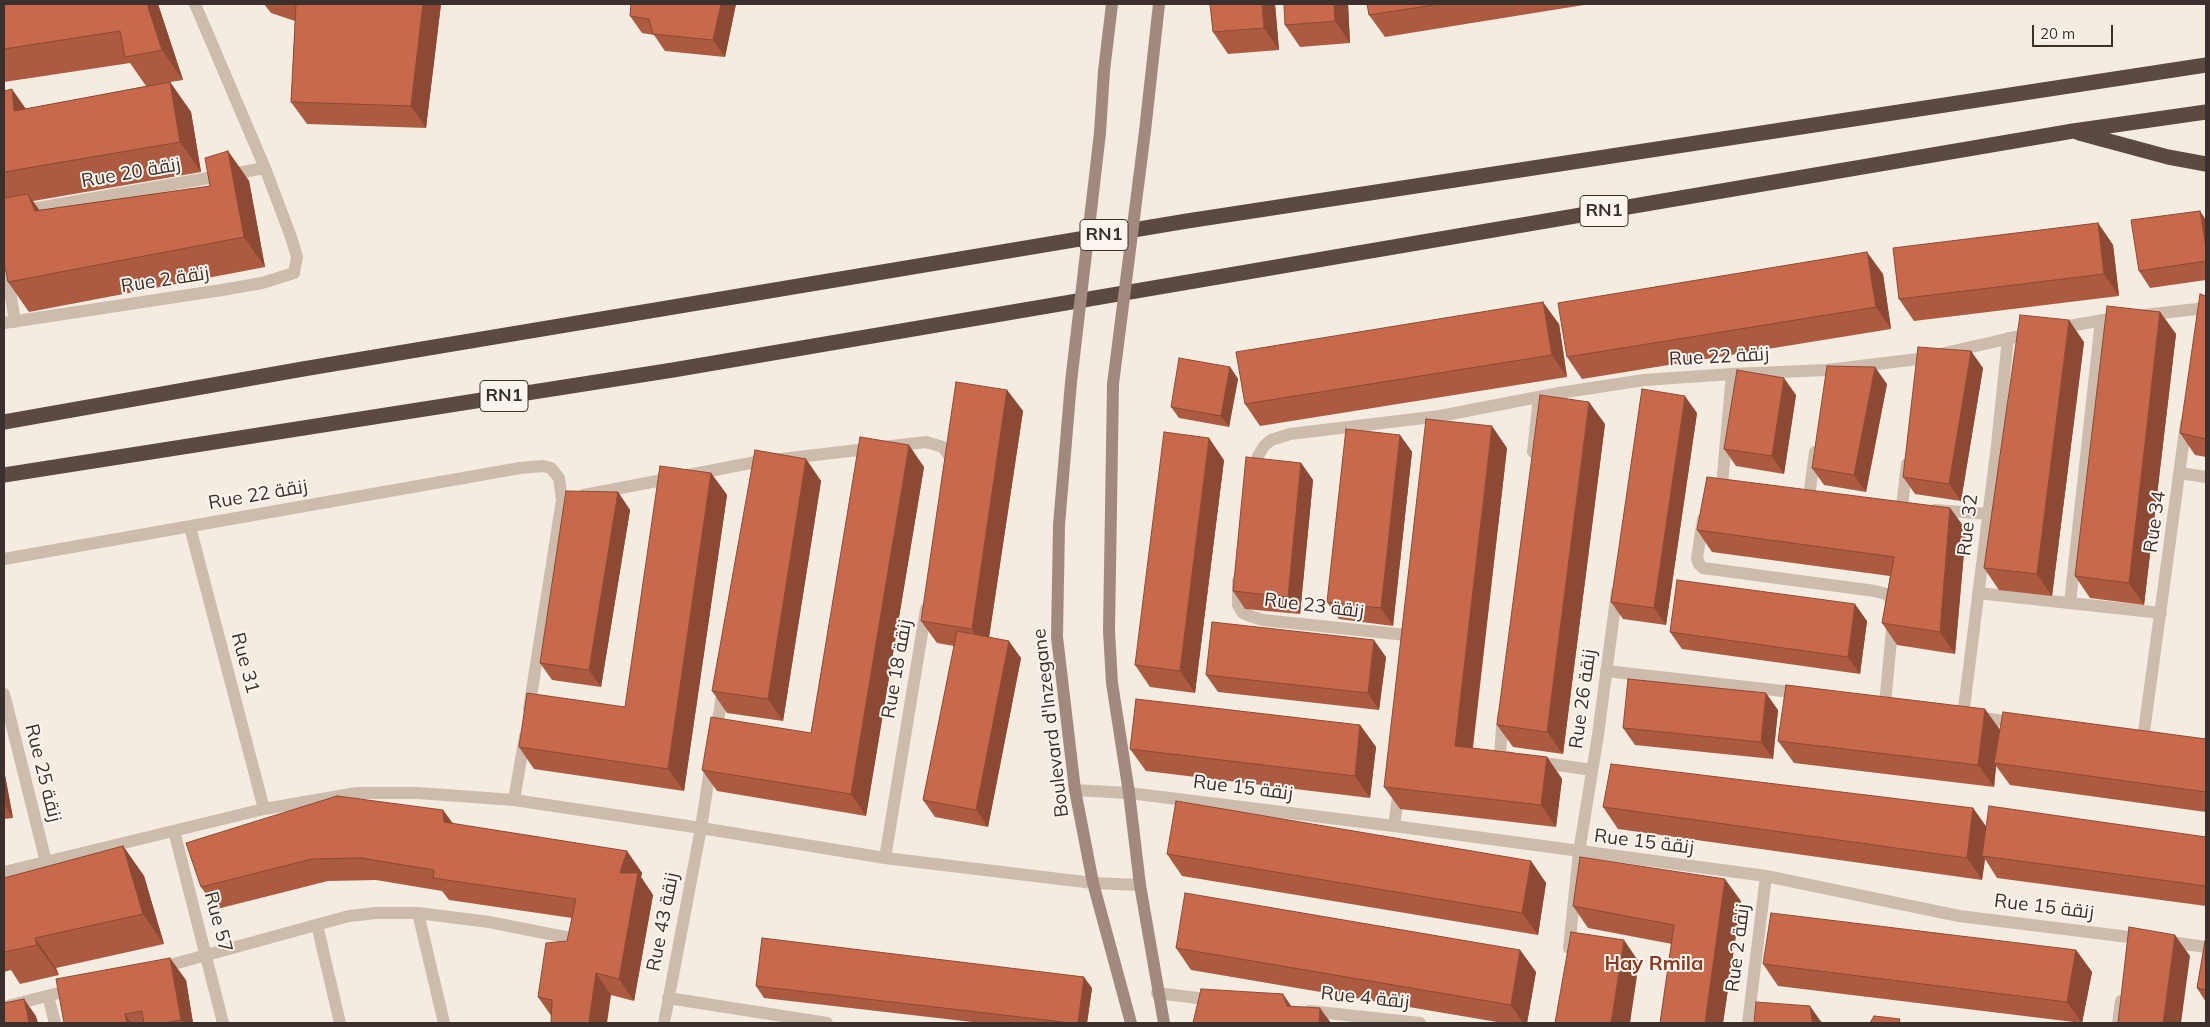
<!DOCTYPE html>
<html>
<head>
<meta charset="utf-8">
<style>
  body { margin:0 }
  #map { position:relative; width:2210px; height:1027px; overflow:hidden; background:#f4ebe1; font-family:Mulish,sans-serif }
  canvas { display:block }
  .frame { position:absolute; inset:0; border:5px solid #3b302b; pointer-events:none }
  .scale { position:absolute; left:2032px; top:25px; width:81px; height:22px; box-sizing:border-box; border:2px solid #3b302b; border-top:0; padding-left:6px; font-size:15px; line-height:18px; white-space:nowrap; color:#3b302b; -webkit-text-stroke:4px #fbf5ee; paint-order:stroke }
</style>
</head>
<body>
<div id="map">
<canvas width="2210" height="1027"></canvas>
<div class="frame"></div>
<div class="scale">20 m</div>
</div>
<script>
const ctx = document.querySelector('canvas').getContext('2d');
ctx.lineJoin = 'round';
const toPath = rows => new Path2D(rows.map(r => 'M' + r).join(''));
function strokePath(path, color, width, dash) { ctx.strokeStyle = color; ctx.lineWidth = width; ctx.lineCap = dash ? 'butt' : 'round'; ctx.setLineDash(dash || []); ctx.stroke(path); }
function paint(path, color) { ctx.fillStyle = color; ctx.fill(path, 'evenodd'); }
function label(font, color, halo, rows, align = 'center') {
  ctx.font = font + ' Mulish,Cairo,sans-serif'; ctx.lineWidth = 4; ctx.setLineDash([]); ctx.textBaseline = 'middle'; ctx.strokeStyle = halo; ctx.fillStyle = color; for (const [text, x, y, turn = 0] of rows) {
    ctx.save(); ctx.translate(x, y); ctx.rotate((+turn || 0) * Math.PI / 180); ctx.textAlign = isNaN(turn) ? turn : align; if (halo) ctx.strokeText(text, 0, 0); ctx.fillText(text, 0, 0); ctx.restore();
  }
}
strokePath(toPath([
  [4,214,265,168],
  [4,254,15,322],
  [2144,315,2206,308],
  [4,323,222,290,262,283,294,273,297,257,291,237,265,168,195,4],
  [2057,328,2121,317],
  [1533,452,1539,397],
  [2180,473,2206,477],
  [1254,474,1258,456,1264,446,1271,440,1290,434,1440,416,1559,393,1644,380,1732,374,1827,370,1918,359,2033,333],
  [1732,486,1722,485,1732,374],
  [584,495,756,462,926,442,943,447,950,457,950,466],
  [1809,497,1815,452],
  [1902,506,1907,464],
  [1935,510,1988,514],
  [1703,519,1697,558,1699,564,1703,568,1875,591,1886,594,1892,600,1894,608,1885,704],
  [190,527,264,809],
  [4,559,520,468,543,466,551,468,559,478,562,500,529,709],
  [1238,580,1238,605,1243,613,1250,616,1263,620,1416,636],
  [1978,593,2161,613],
  [2070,603,2101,320],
  [1606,671,1800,693],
  [4,694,46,862],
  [1503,715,1500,755,1512,758],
  [1963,716,1997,445,2008,338],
  [1976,717,2018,723],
  [716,733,723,688],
  [2143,739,2186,423],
  [1537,762,1592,770],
  [1075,790,1129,793,1394,826,1766,876,1959,916,2145,939],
  [514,800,525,736],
  [1394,826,1399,789],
  [174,831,223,1023],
  [885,858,926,609],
  [4,872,264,809,357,793,418,793,514,800,701,828,885,858,1093,883,1140,885],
  [418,913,444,1023],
  [317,925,340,1023],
  [2164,941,2206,947],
  [1569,948,1579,852,1598,735,1617,591],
  [159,968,349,916,376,913,418,913,489,922,570,938],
  [1157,993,1214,1000],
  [48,996,55,1023],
  [668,998,827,1023],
  [4,1007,74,989],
  [1309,1011,1420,1023],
  [664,1023,701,828,711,763],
  [1748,1023,1766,876],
  [2118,1023,2121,1001]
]), '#cdbbac', 12);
strokePath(toPath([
  [1145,131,1159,4],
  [1100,133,1104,71,1112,4],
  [1071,382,1059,525,1057,637,1075,790,1093,883,1131,1023],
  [1113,384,1109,631,1112,683,1129,793,1140,885,1164,1023]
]), '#a18a7d', 12);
strokePath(toPath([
  [2079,133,2168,157,2206,164],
  [4,422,303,369,1187,221,2206,65],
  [4,475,673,370,2073,131,2206,112]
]), '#5c4a42', 15);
strokePath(toPath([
  [1071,382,1100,133],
  [1113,384,1145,131]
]), '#a18a7d', 12);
paint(toPath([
  [4,4,158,4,183,80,170,82,191,112,201,172,33,201,39,210,210,186,228,151,249,181,265,267,29,312,8,282,5,198,4,195,4,91,26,109,146,86,130,63,4,82],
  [264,4,441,4,426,128,307,124,291,102,295,21,271,13],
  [736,4,725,57,665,51,654,35,642,33,630,16],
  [1275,4,1279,50,1228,54,1213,32],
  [1348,4,1350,43,1300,47,1285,25],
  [1367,4,1590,4,1385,37,1369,15],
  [2206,220,2206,280,2150,288,2139,271],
  [2098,223,2113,245,2119,296,1914,321,1899,299],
  [1883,274,1891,329,1582,379,1567,357],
  [2206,296,2206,457,2195,455,2180,433],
  [2160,312,2176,334,2144,605,2090,598,2075,576],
  [1559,324,1567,377,1260,426,1245,404],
  [2084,342,2052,596,1999,590,1984,568],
  [1230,367,1238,379,1229,427,1179,418,1171,407],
  [1983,368,1961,501,1915,494,1903,477],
  [1887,384,1866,492,1824,485,1812,468],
  [1007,390,1023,411,989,637,1021,658,988,827,935,817,923,800,954,646,937,643,921,621],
  [1796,395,1784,474,1736,466,1724,449],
  [1697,413,1666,625,1623,619,1611,602],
  [1605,424,1563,754,1513,747,1497,725],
  [1400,435,1412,452,1393,626,1339,619,1327,602],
  [1507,448,1473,748,1547,757,1562,779,1556,827,1400,809,1384,787],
  [806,459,821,481,783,721,727,713,712,691],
  [1224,460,1195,693,1150,687,1135,665],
  [1301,463,1313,480,1300,614,1245,609,1233,591],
  [924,467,866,816,717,791,702,770,811,733],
  [711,473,727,495,684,791,534,769,519,747,625,707],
  [618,492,630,510,601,687,552,680,540,663],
  [1950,508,1966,530,1955,654,1897,645,1882,623,1890,576,1712,552,1697,530],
  [1867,621,1860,674,1682,649,1670,632],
  [1386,657,1379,710,1218,692,1206,675],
  [1778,710,1773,759,1635,745,1623,728],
  [1360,725,1376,747,1370,798,1146,771,1130,749],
  [2000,730,2206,739,2206,812,2010,785,1996,766,1994,787,1794,763,1778,741],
  [4,770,13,818,4,819],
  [1603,807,1973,808,1986,827,2206,837,2206,906,1997,878,1985,859,1982,880,1618,829],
  [443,810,453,824,627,851,642,873,641,877,653,895,634,1001,611,995,552,1017,538,997,567,941,572,918,449,900,442,891,376,880,328,881,217,909,201,887],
  [123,846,144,876,164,944,56,968,59,975,20,984,11,970,4,972,4,878],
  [1167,854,1531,861,1546,883,1538,935,1182,876],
  [1741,901,1723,1023,1660,1023,1672,944,1588,928,1573,906],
  [2206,941,2206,1002,2197,988],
  [1176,948,1520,950,1536,972,1527,1023,1503,1023,1191,970],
  [2076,950,2092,972,2082,1023,1778,986,1763,964],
  [186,980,193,1023,64,1023],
  [756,986,1092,988,1087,1023,981,1023,764,998]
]), '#ac5a40');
paint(toPath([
  [147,4,158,4,183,80,162,50],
  [423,4,441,4,426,128,411,106],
  [721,4,736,4,725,57,713,40],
  [1262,4,1275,4,1279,50,1264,28],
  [1334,4,1348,4,1350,43,1335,21],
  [170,82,191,112,201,172,180,142],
  [12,89,33,119,14,111],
  [228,151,249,181,265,267,244,237],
  [28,194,49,224,35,211],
  [2200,211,2206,220,2206,248],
  [2098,223,2113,245,2119,296,2104,274],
  [1867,252,1883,274,1891,329,1876,307],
  [1543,302,1559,324,1567,377,1552,355],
  [2160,312,2176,334,2144,605,2129,583],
  [2069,320,2084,342,2052,596,2037,574],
  [1971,351,1983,368,1961,501,1949,484],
  [1230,367,1238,379,1229,427,1221,416],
  [1875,367,1887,384,1866,492,1854,475],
  [1784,378,1796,395,1784,474,1772,456],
  [1007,390,1023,411,987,651,972,629],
  [1685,396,1697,413,1666,625,1654,608],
  [1589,402,1605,424,1563,754,1547,732],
  [1492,426,1507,448,1470,768,1455,746],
  [1400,435,1412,452,1393,626,1381,608],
  [1209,438,1224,460,1195,693,1180,671],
  [909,445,924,467,866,816,851,794],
  [806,459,821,481,783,721,768,699],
  [1301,463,1313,480,1300,614,1288,597],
  [711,473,727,495,684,791,668,769],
  [618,492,630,510,601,687,589,670],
  [1950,508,1966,530,1955,654,1940,632],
  [1855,604,1867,621,1860,674,1848,657],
  [1374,640,1386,657,1379,710,1368,693],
  [1009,641,1021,658,988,827,976,810],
  [1766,693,1778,710,1773,759,1761,742],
  [1985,709,2001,731,1994,763,1996,766,1994,787,1978,765],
  [1360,725,1376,747,1370,798,1355,776],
  [1547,757,1562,779,1556,827,1541,805],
  [4,770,13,818,4,804],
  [1973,808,1988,829,1982,856,1985,859,1982,880,1967,858],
  [443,810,459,832,444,822],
  [123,846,144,876,164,944,143,914],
  [627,851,642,873,641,877,653,895,634,1001,619,979,620,873],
  [1531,861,1546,883,1538,935,1522,913],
  [1725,879,1741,901,1723,1023,1705,1023],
  [2175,935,2190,956,2181,1023,2163,1023],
  [35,938,56,968,59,975,37,945],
  [1624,940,1639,962,1630,1023,1611,1023],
  [1520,950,1536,972,1527,1023,1523,1023,1511,1005],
  [2076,950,2092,972,2082,1023,2067,1002],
  [170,958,186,980,193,1023,184,1023,181,1020],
  [596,973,611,995,607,1023,591,1023,589,1021],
  [1084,977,1092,988,1087,1023,1078,1023],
  [1283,994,1298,1016,1287,1006],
  [24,999,36,1016,38,1023,29,1023],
  [1810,1006,1822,1023,1812,1021],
  [1320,1008,1331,1023,1319,1023],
  [125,1014,131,1023,127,1023]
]), '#8c4a34');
const building = toPath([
  [4,4,147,4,162,50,125,57,120,31,4,49,4,4],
  [293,4,423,4,411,106,291,102,296,5,293,4],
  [631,4,721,4,713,40,653,34,649,19,630,16,631,4],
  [1210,4,1262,4,1264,28,1213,32,1210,4],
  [1284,4,1334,4,1335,21,1285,25,1284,4],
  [1367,4,1440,4,1369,15,1367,4],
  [170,82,180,142,4,172,4,91,12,89,14,111,170,82],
  [228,151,244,237,8,282,4,262,4,198,28,194,35,211,210,186,205,158,228,151],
  [2200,211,2206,248,2206,261,2139,271,2131,220,2200,211],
  [2098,223,2104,274,1899,299,1893,248,2098,223],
  [1867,252,1876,307,1567,357,1558,303,1867,252],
  [2200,294,2206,296,2206,439,2180,433,2200,294],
  [1543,302,1552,355,1245,404,1236,352,1543,302],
  [2107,306,2160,312,2129,583,2075,576,2107,306],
  [2020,315,2069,320,2037,574,1984,568,2020,315],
  [1918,347,1971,351,1949,484,1903,477,1918,347],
  [1179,358,1230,367,1221,416,1171,407,1179,358],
  [1827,366,1875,367,1854,475,1812,468,1827,366],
  [1737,370,1784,378,1772,456,1724,449,1737,370],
  [956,382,1007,390,972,629,921,621,956,382],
  [1642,389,1685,396,1654,608,1611,602,1642,389],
  [1540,395,1589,402,1547,732,1497,725,1540,395],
  [1426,419,1492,426,1455,746,1547,757,1541,805,1384,787,1426,419],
  [1346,429,1400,435,1381,608,1327,602,1346,429],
  [1164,432,1209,438,1180,671,1135,665,1164,432],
  [860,437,909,445,851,794,702,770,711,717,811,733,860,437],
  [755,450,806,459,768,699,712,691,755,450],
  [1246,457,1301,463,1288,597,1233,591,1246,457],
  [660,466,711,473,668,769,519,747,527,693,625,707,660,466],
  [1707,477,1950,508,1940,632,1882,623,1894,557,1697,530,1707,477],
  [566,491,618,492,589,670,540,663,566,491],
  [1677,580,1855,604,1848,657,1670,632,1677,580],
  [1212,622,1374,640,1368,693,1206,675,1212,622],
  [957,631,1009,641,976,810,923,800,957,631],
  [1628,679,1766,693,1761,742,1623,728,1628,679],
  [1786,685,1985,709,1978,765,1778,741,1786,685],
  [1136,699,1360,725,1355,776,1130,749,1136,699],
  [2003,712,2206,739,2206,792,1994,763,2003,712],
  [1611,764,1973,808,1967,858,1603,807,1611,764],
  [337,796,443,810,444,822,627,851,620,873,638,873,619,979,596,973,589,1021,596,1023,551,1023,552,1000,538,997,546,943,567,941,576,899,433,878,434,870,361,858,312,859,201,887,186,843,337,796],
  [1176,801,1531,861,1522,913,1167,854,1176,801],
  [1989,806,2206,837,2206,886,1982,856,1989,806],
  [123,846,143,914,35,938,37,945,4,952,4,878,123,846],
  [1580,857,1725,879,1705,1023,1660,1023,1674,925,1573,906,1580,857],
  [1185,893,1520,950,1511,1005,1176,948,1185,893],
  [1771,913,2076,950,2067,1002,1763,964,1771,913],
  [2129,927,2175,935,2163,1023,2118,1023,2129,927],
  [1571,932,1624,940,1611,1023,1555,1023,1571,932],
  [762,938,1084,977,1078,1023,1071,1023,756,986,762,938],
  [2205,941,2206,941,2206,990,2197,988,2205,941],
  [170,958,181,1020,163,1023,144,1023,142,1011,125,1014,127,1023,64,1023,56,979,170,958],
  [1201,989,1283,994,1287,1006,1320,1008,1319,1023,1193,1023,1201,989],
  [24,999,29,1023,4,1023,4,1003,24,999],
  [1756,1002,1810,1006,1812,1021,1826,1023,1754,1023,1756,1002],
  [1874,1016,1900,1019,1899,1023,1870,1023,1874,1016]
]);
paint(building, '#c8694b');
strokePath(building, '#8c4a34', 1);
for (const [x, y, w] of [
  [1604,211,48],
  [1104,235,48],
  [504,396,48]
]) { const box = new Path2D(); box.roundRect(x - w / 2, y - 15.5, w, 31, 4); ctx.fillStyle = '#fbf5ee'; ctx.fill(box); strokePath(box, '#3b302b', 1); }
label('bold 18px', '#3b302b', null, [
  ["RN1",1604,211],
  ["RN1",1104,235],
  ["RN1",504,396]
]);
label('19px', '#3b302b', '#fbf5ee', [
  ["Rue 20 زنقة",131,173,-10],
  ["Rue 2 زنقة",165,280,-9],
  ["Rue 22 زنقة",1719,357,-3],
  ["Rue 22 زنقة",258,495,-10],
  ["Rue 34",2155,522,-82],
  ["Rue 32",1968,525,-83],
  ["Rue 23 زنقة",1314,606,7],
  ["Rue 31",245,663,75],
  ["Rue 18 زنقة",897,669,-80],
  ["Rue 26 زنقة",1583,699,-82],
  ["Boulevard d'Inzegane",1051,723,-97],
  ["Rue 25 زنقة",43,773,76],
  ["Rue 15 زنقة",1243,788,7],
  ["Rue 15 زنقة",1644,842,7],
  ["Rue 15 زنقة",2044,907,7],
  ["Rue 57",218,922,75],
  ["Rue 43 زنقة",663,922,-79],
  ["Rue 2 زنقة",1738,948,-83],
  ["Rue 4 زنقة",1365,998,6]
]);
label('bold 20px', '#8c3b22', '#fbf5ee', [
  ["Hay Rmila",1654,964]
]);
</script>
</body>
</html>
